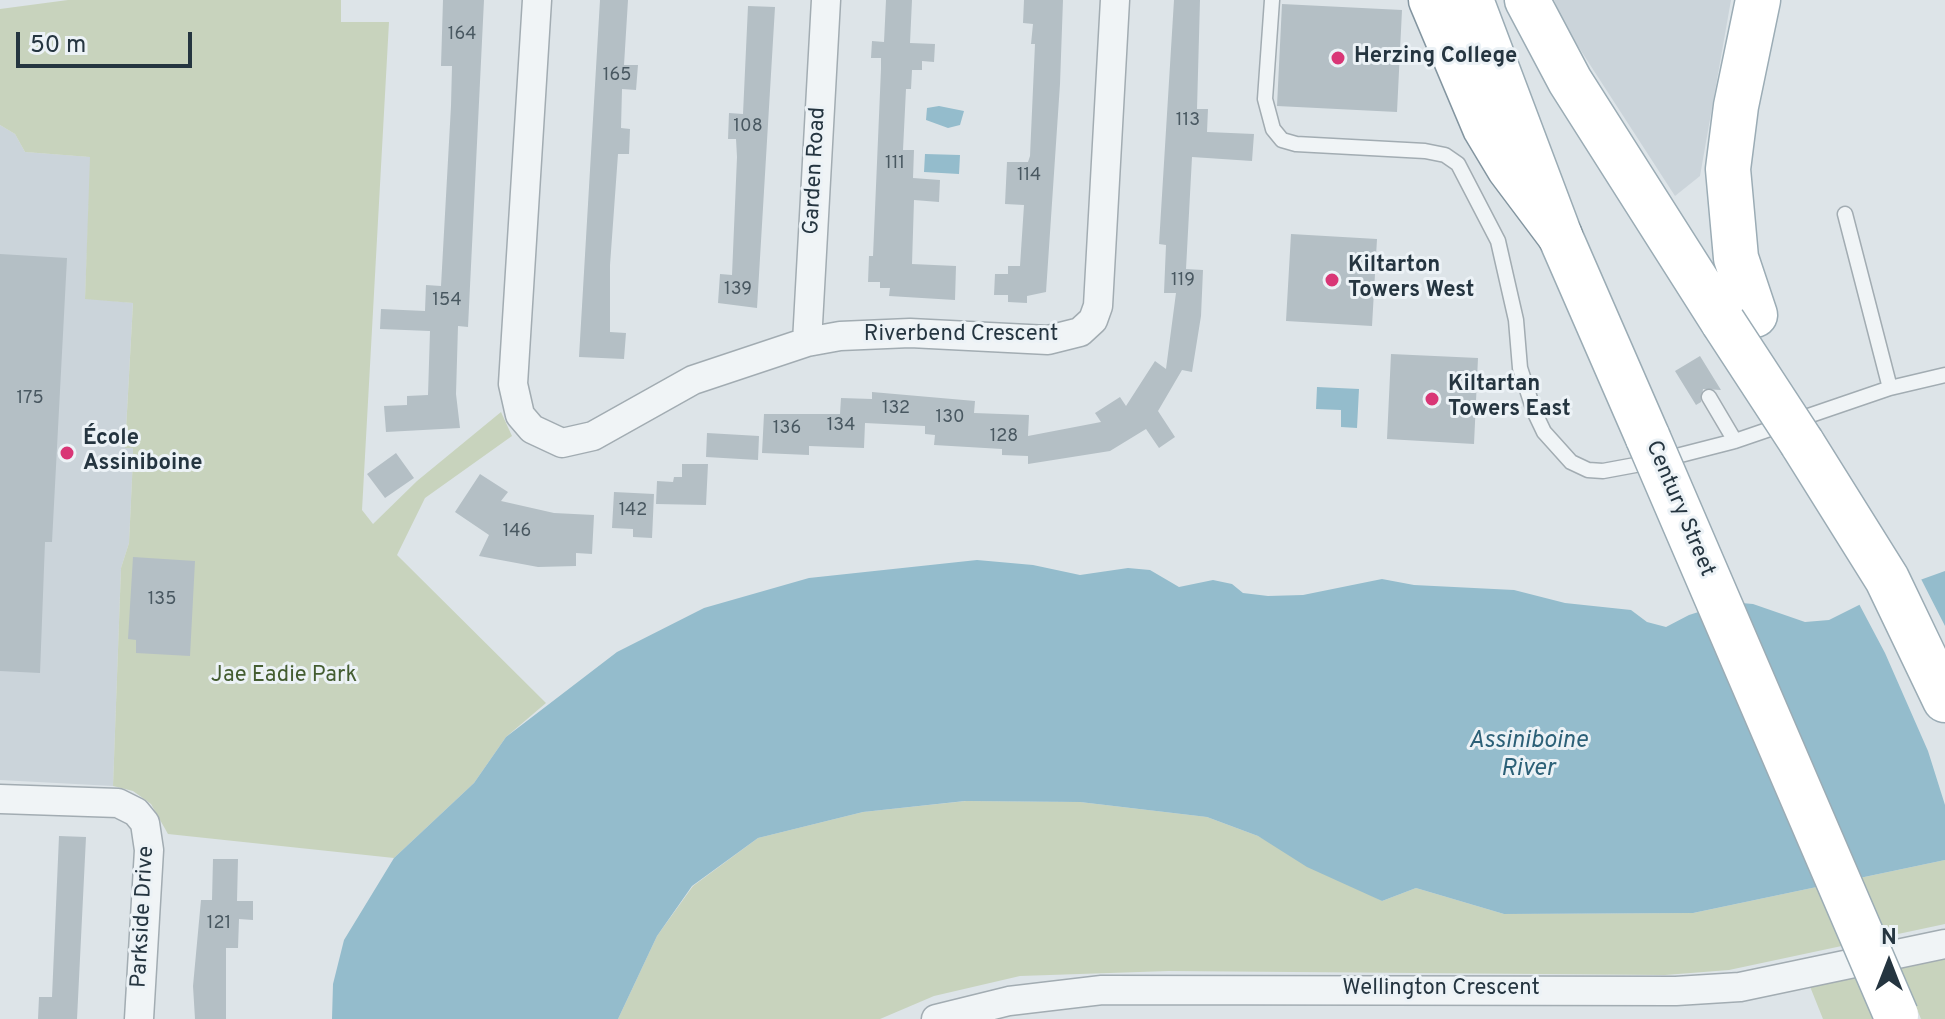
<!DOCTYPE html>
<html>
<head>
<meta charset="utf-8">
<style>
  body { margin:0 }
  #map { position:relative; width:1945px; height:1019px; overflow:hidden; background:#dde4e8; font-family:Overpass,sans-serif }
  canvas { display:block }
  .north { position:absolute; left:1849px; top:923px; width:80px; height:80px; -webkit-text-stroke:6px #ecf2f6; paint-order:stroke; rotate:0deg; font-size:22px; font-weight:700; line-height:32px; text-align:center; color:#253540 }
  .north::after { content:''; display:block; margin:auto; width:28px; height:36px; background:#253540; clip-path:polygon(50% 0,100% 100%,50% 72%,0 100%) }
  .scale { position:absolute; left:16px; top:32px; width:176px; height:36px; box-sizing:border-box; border:4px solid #253540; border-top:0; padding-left:10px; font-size:24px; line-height:28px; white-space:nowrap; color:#253540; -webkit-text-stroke:6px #ecf2f6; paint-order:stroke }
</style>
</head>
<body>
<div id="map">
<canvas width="1945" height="1019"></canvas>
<div class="north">N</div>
<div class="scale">50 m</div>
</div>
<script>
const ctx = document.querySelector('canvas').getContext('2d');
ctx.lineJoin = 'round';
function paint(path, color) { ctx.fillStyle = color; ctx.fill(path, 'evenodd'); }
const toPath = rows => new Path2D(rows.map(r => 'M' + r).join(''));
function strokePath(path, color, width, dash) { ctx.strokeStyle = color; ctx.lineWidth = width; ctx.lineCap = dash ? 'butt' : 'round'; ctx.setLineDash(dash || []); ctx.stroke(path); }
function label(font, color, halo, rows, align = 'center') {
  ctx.font = font + ' Overpass,sans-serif'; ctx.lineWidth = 6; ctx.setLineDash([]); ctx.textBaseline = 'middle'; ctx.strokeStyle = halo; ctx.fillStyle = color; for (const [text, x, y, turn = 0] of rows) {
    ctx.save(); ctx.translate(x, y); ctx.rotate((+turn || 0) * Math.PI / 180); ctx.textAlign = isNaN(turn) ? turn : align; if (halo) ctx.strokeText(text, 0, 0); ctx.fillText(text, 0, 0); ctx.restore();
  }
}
paint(toPath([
  [1554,0,1731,0,1700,176,1675,196,1563,23],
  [0,125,15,134,25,152,91,157,85,298,133,303,125,447,133,448,133,458,129,543,121,568,113,786,0,780]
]), '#cbd4da');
paint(toPath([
  [68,0,341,0,341,22,389,22,362,510,373,524,417,481,501,412,512,436,425,498,397,555,546,703,506,737,474,783,394,858,168,834,151,804,133,791,113,786,121,568,129,543,133,458,133,448,125,448,133,303,85,299,90,157,25,152,15,134,0,125,0,9],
  [966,801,1080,802,1207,817,1258,836,1382,901,1416,888,1504,914,1693,913,1945,860,1945,924,1729,970,1665,975,1169,971,1020,976,934,996,880,1019,618,1019,657,936,693,886,758,838,863,812],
  [1945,958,1945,1019,1921,1019,1917,1009,1875,1019,1823,1019,1809,984]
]), '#c8d3bd');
paint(toPath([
  [939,106,964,111,960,125,948,128,926,120,927,108],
  [925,154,960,155,959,174,924,172],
  [1317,387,1359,389,1357,428,1341,427,1341,410,1316,409],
  [977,560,1033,565,1080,575,1128,568,1150,570,1179,587,1213,580,1232,584,1243,593,1268,596,1303,595,1382,579,1414,585,1514,590,1565,603,1631,610,1647,622,1666,627,1689,615,1730,602,1753,604,1805,622,1829,620,1881,594,1945,571,1945,860,1693,913,1504,914,1416,888,1382,901,1307,867,1258,836,1207,817,1080,802,965,801,863,812,758,838,692,886,657,936,618,1019,332,1019,333,984,344,940,394,858,474,783,506,737,617,652,704,608,809,578]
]), '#94bccc');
paint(toPath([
  [1919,575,1945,626,1945,805,1928,751,1885,653,1858,602]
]), '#dde4e8');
paint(toPath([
  [443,0,484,0,468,327,458,326,456,394,460,428,386,432,384,406,407,405,407,396,428,395,430,331,380,329,381,309,425,311,426,285,441,286,451,106,452,66,441,66],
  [600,0,628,0,624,65,638,65,636,90,622,89,621,128,630,129,629,154,618,154,610,265,610,332,626,333,624,359,579,357],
  [886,0,912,0,910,43,935,44,934,62,922,61,922,70,912,70,911,89,906,89,903,150,914,150,913,178,940,180,939,202,914,200,912,264,956,266,955,300,889,296,890,288,880,288,880,282,868,282,869,256,873,256,881,69,881,58,871,58,872,41,884,42],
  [1024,0,1063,0,1060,84,1046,292,1027,296,1027,303,1008,302,1008,295,994,295,995,274,1008,274,1008,266,1020,266,1024,205,1005,204,1007,162,1028,162,1030,156,1035,44,1031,44,1033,24,1023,23],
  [1174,0,1200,0,1197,109,1208,109,1207,132,1254,134,1252,161,1192,157,1186,269,1203,270,1201,316,1192,372,1182,370,1158,411,1175,437,1159,448,1146,429,1110,451,1028,464,1028,456,1002,455,1002,449,934,445,935,435,925,434,925,426,865,423,864,448,809,446,809,455,762,453,764,414,840,414,841,398,872,399,872,392,975,401,974,413,1029,415,1028,436,1101,422,1095,413,1120,397,1126,406,1155,361,1166,369,1176,293,1164,293,1166,245,1159,244],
  [1282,4,1402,10,1397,112,1277,106],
  [748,6,775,7,757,308,718,303,720,274,732,275,737,157,736,139,728,139,729,113,743,114],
  [1291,234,1377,239,1372,326,1286,321],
  [0,254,67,258,52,542,45,542,40,673,0,671],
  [1391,354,1478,358,1474,444,1387,439],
  [1700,356,1721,390,1703,389,1701,402,1696,405,1675,371],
  [707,433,759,436,758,460,706,457],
  [396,453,414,478,385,498,367,474],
  [682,464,708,464,706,505,656,504,657,481,673,482,674,477,682,477],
  [480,474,508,492,501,501,554,513,594,515,592,554,576,553,576,566,538,567,479,556,489,535,455,512],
  [614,492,654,494,652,538,633,537,633,529,612,528],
  [133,557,195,561,190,656,136,653,136,640,128,639],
  [59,836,86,837,77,1019,38,1019,39,997,52,997],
  [213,859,238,859,237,901,253,901,253,920,239,919,238,948,226,948,226,1019,195,1019,193,986,201,900,212,900]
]), '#b4bfc5');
const service = toPath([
  [1272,0,1265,99,1273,129,1282,140,1296,144,1425,151,1445,155,1458,164,1498,241,1516,320,1520,368,1534,411,1544,432,1571,462,1588,470,1603,471,1657,461,1735,441,1890,388,1945,375],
  [1845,214,1890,388],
  [1709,397,1735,441]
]);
const minor = toPath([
  [537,0,513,384,520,415,532,429,562,443,593,436,693,380,807,342,840,336,910,333,1048,340,1080,332,1093,320,1098,306,1115,0],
  [807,342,826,0],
  [0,799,118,803,136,812,145,823,149,850,139,1019],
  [936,1019,1009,1001,1102,990,1676,991,1740,987,1945,944]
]);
const primary = toPath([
  [1471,0,1560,236,1648,438],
  [1527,0,1570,81,1723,322],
  [1755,315,1736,258,1728,169,1736,106,1758,0],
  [1802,443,1887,579,1945,700]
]);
const trunk = toPath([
  [1431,0,1485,128,1509,168,1560,236]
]);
strokePath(service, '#a2acb2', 17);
strokePath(minor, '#a2acb2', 31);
strokePath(primary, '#9bacb5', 47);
strokePath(trunk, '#8395a0', 47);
strokePath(service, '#f0f4f6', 14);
strokePath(minor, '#f0f4f6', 28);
strokePath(primary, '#fff', 44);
strokePath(trunk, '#fff', 44);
const primaryBridge = toPath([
  [1723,322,1802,443],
  [1648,438,1896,1015]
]);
strokePath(primaryBridge, '#9bacb5', 47, []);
strokePath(primaryBridge, '#fff', 44);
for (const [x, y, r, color] of [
  [1338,58,8,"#d93676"],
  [1332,280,8,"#d93676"],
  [1432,399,8,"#d93676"],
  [67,453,8,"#d93676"]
]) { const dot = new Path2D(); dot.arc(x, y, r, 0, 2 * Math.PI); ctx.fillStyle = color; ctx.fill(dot); strokePath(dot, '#ecf2f6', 3); }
label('18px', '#495861', null, [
  ["164",462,35],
  ["165",617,76],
  ["113",1188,121],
  ["108",748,127],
  ["111",895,164],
  ["114",1029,176],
  ["119",1183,281],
  ["139",738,290],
  ["154",447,301],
  ["175",30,399],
  ["132",896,409],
  ["130",950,418],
  ["134",841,426],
  ["136",787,429],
  ["128",1004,437],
  ["142",633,511],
  ["146",517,532],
  ["135",162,600],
  ["121",219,924]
]);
label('bold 22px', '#253540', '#ecf2f6', [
  ["Herzing College",1354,58],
  ["Kiltarton",1348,267],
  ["Towers West",1348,292],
  ["Kiltartan",1448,386],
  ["Towers East",1448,411],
  ["École",83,440],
  ["Assiniboine",83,465]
], 'left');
label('22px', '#253540', '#ecf2f6', [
  ["Garden Road",816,171,-87],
  ["Riverbend Crescent",961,336],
  ["Century Street",1679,509,67],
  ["Parkside Drive",144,917,-87],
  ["Wellington Crescent",1441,990]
]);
label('22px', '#445d31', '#ecf2f6', [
  ["Jae Eadie Park",284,677]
]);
label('italic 24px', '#2c6077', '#ecf2f6', [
  ["Assiniboine",1528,742],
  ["River",1528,770]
]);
</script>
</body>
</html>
